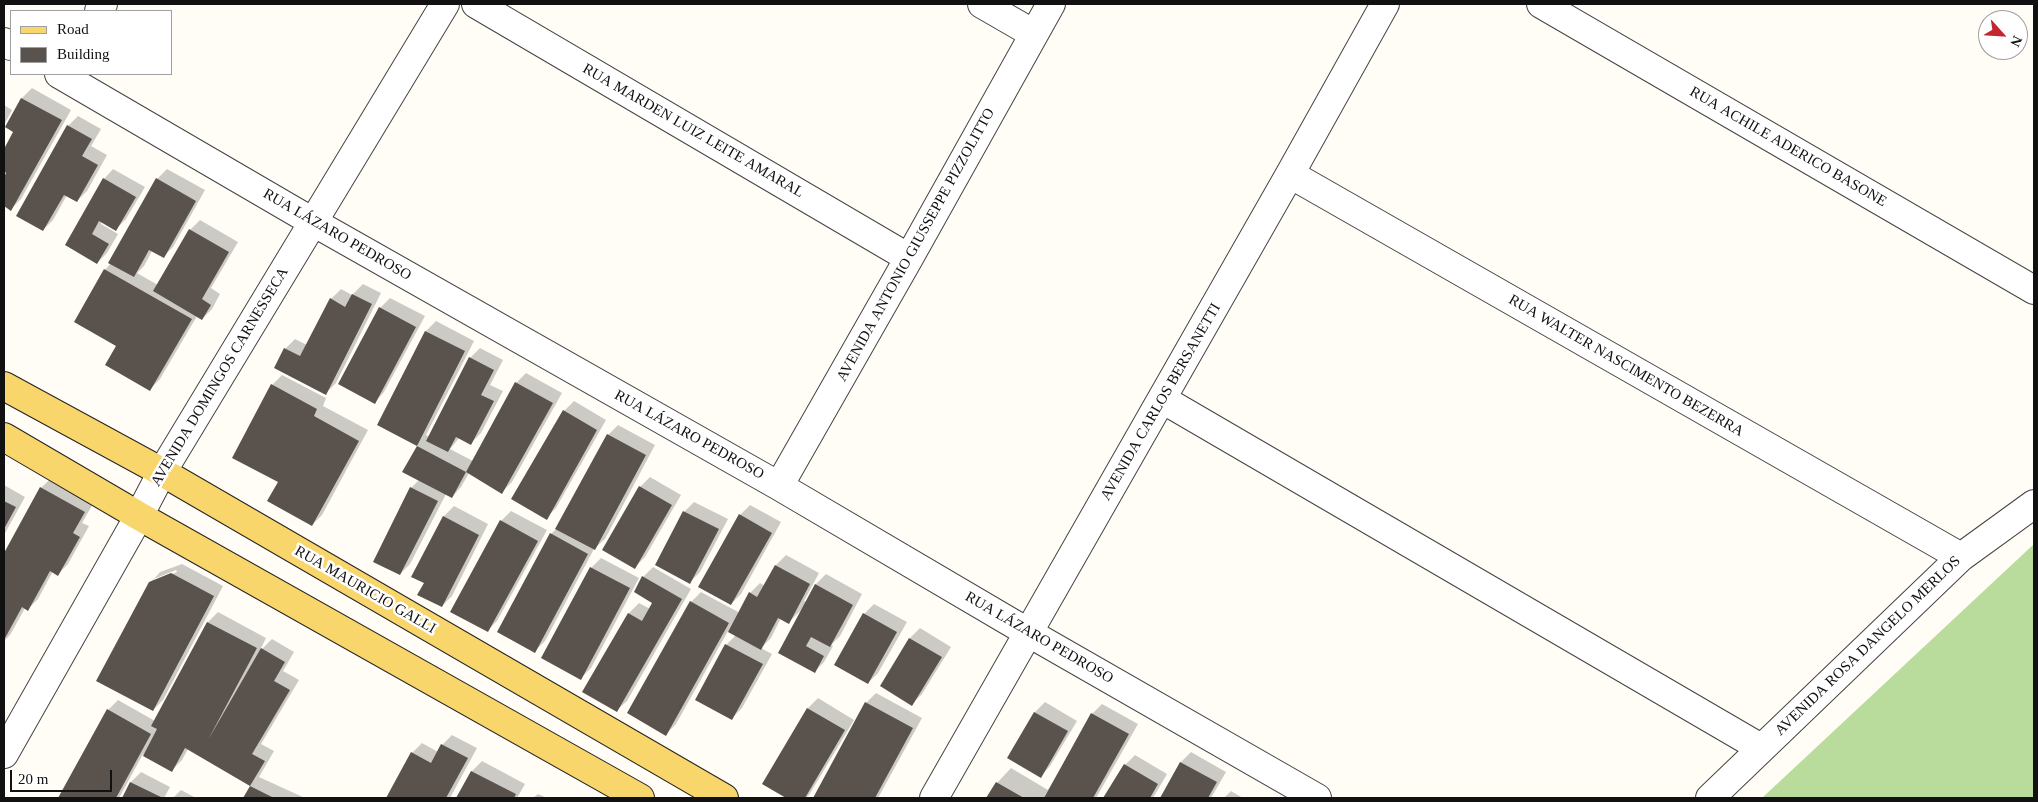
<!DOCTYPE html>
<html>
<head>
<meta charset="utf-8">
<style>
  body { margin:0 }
  #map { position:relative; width:2038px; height:802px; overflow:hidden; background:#fffdf5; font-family:Georgia,serif }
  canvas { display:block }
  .frame { position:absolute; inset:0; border:5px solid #111; pointer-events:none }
  .legend { position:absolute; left:10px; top:10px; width:162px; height:65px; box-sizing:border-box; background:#fff; border:1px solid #a0a0a0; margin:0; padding:6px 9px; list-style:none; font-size:15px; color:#111 }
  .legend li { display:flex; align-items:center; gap:10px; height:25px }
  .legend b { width:25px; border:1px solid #a0a0a0 }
  .north { position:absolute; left:1978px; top:10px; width:50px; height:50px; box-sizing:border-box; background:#fff; border:1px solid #a0a0a0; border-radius:50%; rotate:116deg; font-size:14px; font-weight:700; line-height:20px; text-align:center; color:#111 }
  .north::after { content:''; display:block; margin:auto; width:18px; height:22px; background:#c4262e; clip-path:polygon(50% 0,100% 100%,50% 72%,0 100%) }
  .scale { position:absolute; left:10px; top:770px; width:102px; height:22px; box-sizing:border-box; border:2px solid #111; border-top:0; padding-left:6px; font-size:15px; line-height:18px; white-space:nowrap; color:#111; -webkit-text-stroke:4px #fff; paint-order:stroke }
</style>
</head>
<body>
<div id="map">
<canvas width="2038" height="802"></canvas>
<div class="frame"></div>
<ul class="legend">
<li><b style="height:6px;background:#f9d66b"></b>Road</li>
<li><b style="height:14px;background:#5a524d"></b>Building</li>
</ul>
<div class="north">N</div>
<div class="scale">20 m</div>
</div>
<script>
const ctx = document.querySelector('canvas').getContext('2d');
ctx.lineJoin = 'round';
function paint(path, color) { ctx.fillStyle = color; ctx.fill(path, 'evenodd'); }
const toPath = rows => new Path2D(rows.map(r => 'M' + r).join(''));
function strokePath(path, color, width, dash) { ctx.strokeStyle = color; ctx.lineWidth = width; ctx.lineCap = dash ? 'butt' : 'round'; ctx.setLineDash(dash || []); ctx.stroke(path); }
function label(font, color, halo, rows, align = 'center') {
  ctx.font = font + ' Georgia,serif'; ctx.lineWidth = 5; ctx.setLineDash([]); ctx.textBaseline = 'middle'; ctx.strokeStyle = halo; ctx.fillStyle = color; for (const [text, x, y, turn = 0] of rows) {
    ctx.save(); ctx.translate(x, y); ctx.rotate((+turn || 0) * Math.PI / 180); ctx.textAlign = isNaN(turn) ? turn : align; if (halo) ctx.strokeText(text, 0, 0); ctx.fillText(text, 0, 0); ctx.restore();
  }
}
paint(toPath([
  [2034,544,2034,798,1762,798]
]), '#b9dc9c');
paint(toPath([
  [32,88,71,110,21,199,11,209,4,205,4,180,8,172,4,170,4,152,15,132,7,127,22,98],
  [4,105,12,110,4,125],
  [78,116,101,129,91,146,107,155,87,191,77,201,67,195,53,220,43,230,68,126],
  [113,169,145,187,126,219,116,229,102,221,101,224,118,234,107,253,97,263,66,245,104,179],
  [167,169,205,190,173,247,163,257,152,251,144,266,137,273,158,285,190,230,200,220,238,242,211,288,220,294,212,309,202,319,197,316,160,379,150,389,118,346,105,270,111,263,157,179],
  [363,284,381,293,336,383,326,393,285,349,295,339,307,345,331,299,341,289,352,295],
  [390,298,425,316,384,392,375,402,380,308],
  [436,321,474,341,426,435,429,437,470,358,480,348,503,360,490,385,503,391,481,433,471,443,460,437,450,449,473,461,516,383,526,373,562,393,512,482,502,492,469,473,461,487,452,497,446,494,410,564,400,574,374,561,411,488,419,480,404,471,418,445,378,424,426,331],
  [282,375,326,398,323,406,368,430,322,515,312,525,279,482,272,385],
  [574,401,606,420,556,508,546,518,564,411],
  [618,425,655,445,605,539,594,549,545,641,535,651,551,534,558,527,608,435],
  [650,477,681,495,645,557,635,567,640,487],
  [51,478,94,502,82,523,89,526,68,564,58,574,53,571,38,599,28,609,25,608,10,635,4,641,4,556,41,488],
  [4,485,25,497,4,535],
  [694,502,728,519,700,572,690,582,684,512],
  [750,505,781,522,741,594,731,604,740,515],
  [454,506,488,524,452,596,442,606,425,583,444,516],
  [511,511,547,530,497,621,487,631,501,521],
  [786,555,819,573,804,601,807,602,816,584,826,574,862,594,840,636,831,645,833,646,824,662,814,672,779,652,803,608,789,622,781,618,771,638,761,648,772,654,742,708,732,718,726,645,736,635,728,631,676,724,666,734,629,713,691,602,701,592,740,613,750,593,760,583,765,586,776,565],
  [601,558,639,578,591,668,581,678,591,568],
  [182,564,223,586,163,700,153,710,150,583,154,579,154,581,177,572,176,570,154,579,160,572],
  [653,567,691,589,627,701,617,710,584,692,629,613,639,603,650,609,653,602,643,577],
  [874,604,907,622,878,673,868,683,864,614],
  [218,612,266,638,259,652,272,639,294,652,283,671,299,680,261,744,274,751,259,777,305,798,245,798,251,786,188,749,182,760,172,770,143,754,119,798,60,798,108,710,118,700,155,721,208,622],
  [920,628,951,647,922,694,912,704,881,685,910,638],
  [876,693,922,718,878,798,815,797,866,703],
  [818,698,854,720,809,795,806,798,788,798,764,784,808,708],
  [1045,702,1077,721,1050,766,1041,776,1008,758,1035,712],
  [1102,704,1138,724,1096,798,987,798,997,783,1011,768,1048,790,1092,714],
  [452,735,477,748,450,798,388,798,412,753,422,743,438,752,442,745],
  [1191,752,1226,772,1211,798,1161,798,1181,762],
  [1135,755,1167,774,1153,798,1105,798,1125,765],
  [482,761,525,784,517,798,458,798,472,771],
  [141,772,170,787,164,798,123,798,131,782],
  [181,790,196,798,173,798],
  [1231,791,1243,798,1224,798],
  [538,794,547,798,533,798]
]), '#0003');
paint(toPath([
  [21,98,62,120,11,211,4,206,4,177,6,173,4,171,4,149,13,132,5,127],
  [67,125,92,139,82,156,98,165,77,202,64,195,43,231,16,216],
  [103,178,136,197,116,231,99,221,92,234,109,244,97,264,65,245],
  [156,178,196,201,164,258,149,250,134,277,108,263],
  [189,229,229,252,202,299,211,305,202,320,153,291],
  [104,269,192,319,150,391,105,365,116,346,74,322],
  [352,294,372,304,326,395,274,368,284,348,300,356,330,298,345,307],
  [379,307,416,327,375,404,338,384],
  [425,331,465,351,417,446,377,425],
  [469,357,494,370,481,395,494,401,471,445,456,437,448,452,426,441],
  [515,382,553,403,502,494,466,472],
  [271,384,317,409,314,416,359,441,312,526,267,501,278,482,232,458],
  [563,410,597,430,547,520,511,499],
  [607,434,646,455,595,550,555,529],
  [417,446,466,472,452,498,402,472],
  [639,486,672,505,635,569,602,550],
  [40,487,85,512,73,533,80,537,58,576,50,571,28,611,22,607,4,640,4,553],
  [410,487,438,501,400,575,373,562],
  [4,501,16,507,4,529],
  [683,511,719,529,690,584,655,565],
  [739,514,772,533,731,605,698,587],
  [443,516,479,535,442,607,417,595,424,583,411,577],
  [500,520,538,541,488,632,450,612],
  [550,533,588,554,535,653,497,632],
  [775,565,810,584,789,624,778,618,761,650,728,632,749,592,757,597],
  [590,567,630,588,581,680,541,658],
  [171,573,214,596,153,711,96,681,149,582],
  [642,576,682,599,617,712,582,692,628,613,642,621,652,603,634,592],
  [815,584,853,605,830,647,811,637,806,646,824,656,815,673,778,653],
  [690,601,729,623,666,736,627,713],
  [863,613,897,632,868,684,834,665],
  [207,622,257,648,208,740,261,648,285,662,274,681,290,690,252,754,265,761,250,786,274,798,243,798,250,786,185,748,172,772,143,756,157,729,151,726],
  [909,638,942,657,912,706,880,686],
  [725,644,763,664,732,720,695,700],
  [865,702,913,728,875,798,813,798],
  [807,708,845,730,805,798,786,798,762,784],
  [107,709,151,734,116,798,58,798],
  [1034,712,1068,731,1041,778,1007,758],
  [1091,713,1129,734,1093,798,1044,798],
  [441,744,468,758,446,798,386,798,411,752,431,763],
  [1180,762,1217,782,1208,798,1160,798],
  [1124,764,1158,784,1150,798,1103,798],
  [471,771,516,794,514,798,456,798],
  [130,782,163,798,122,798],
  [996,782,1024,798,986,798]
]), '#5a524d');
const minor = toPath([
  [476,4,909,258],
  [982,4,1034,34],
  [1541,4,2034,290],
  [99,11,103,4],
  [4,42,11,46],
  [59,74,313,222,779,486,1029,633,1317,798],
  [1290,174,1961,557],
  [1162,399,1761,748],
  [779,486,909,258,1051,4],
  [4,754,139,516,162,472,445,4],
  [934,798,1290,174,1385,4],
  [1710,798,1961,557,2034,504]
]);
const primary = toPath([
  [4,386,162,472,724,798],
  [4,437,139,516,640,798]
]);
strokePath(minor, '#444', 30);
strokePath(primary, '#222', 30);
strokePath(minor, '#fff', 28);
strokePath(primary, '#f9d66b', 28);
label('15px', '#111', '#fff', [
  ["RUA MARDEN LUIZ LEITE AMARAL",693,131,30],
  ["RUA ACHILE ADERICO BASONE",1788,147,30],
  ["RUA LÁZARO PEDROSO",337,235,30],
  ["AVENIDA ANTONIO GIUSSEPPE PIZZOLITTO",916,245,-61],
  ["RUA WALTER NASCIMENTO BEZERRA",1626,366,30],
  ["AVENIDA DOMINGOS CARNESSECA",220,377,-59],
  ["AVENIDA CARLOS BERSANETTI",1161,402,-60],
  ["RUA LÁZARO PEDROSO",689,435,29],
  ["RUA MAURICIO GALLI",365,590,30],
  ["RUA LÁZARO PEDROSO",1039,638,30],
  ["AVENIDA ROSA DANGELO MERLOS",1868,646,-44]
]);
</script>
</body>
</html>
